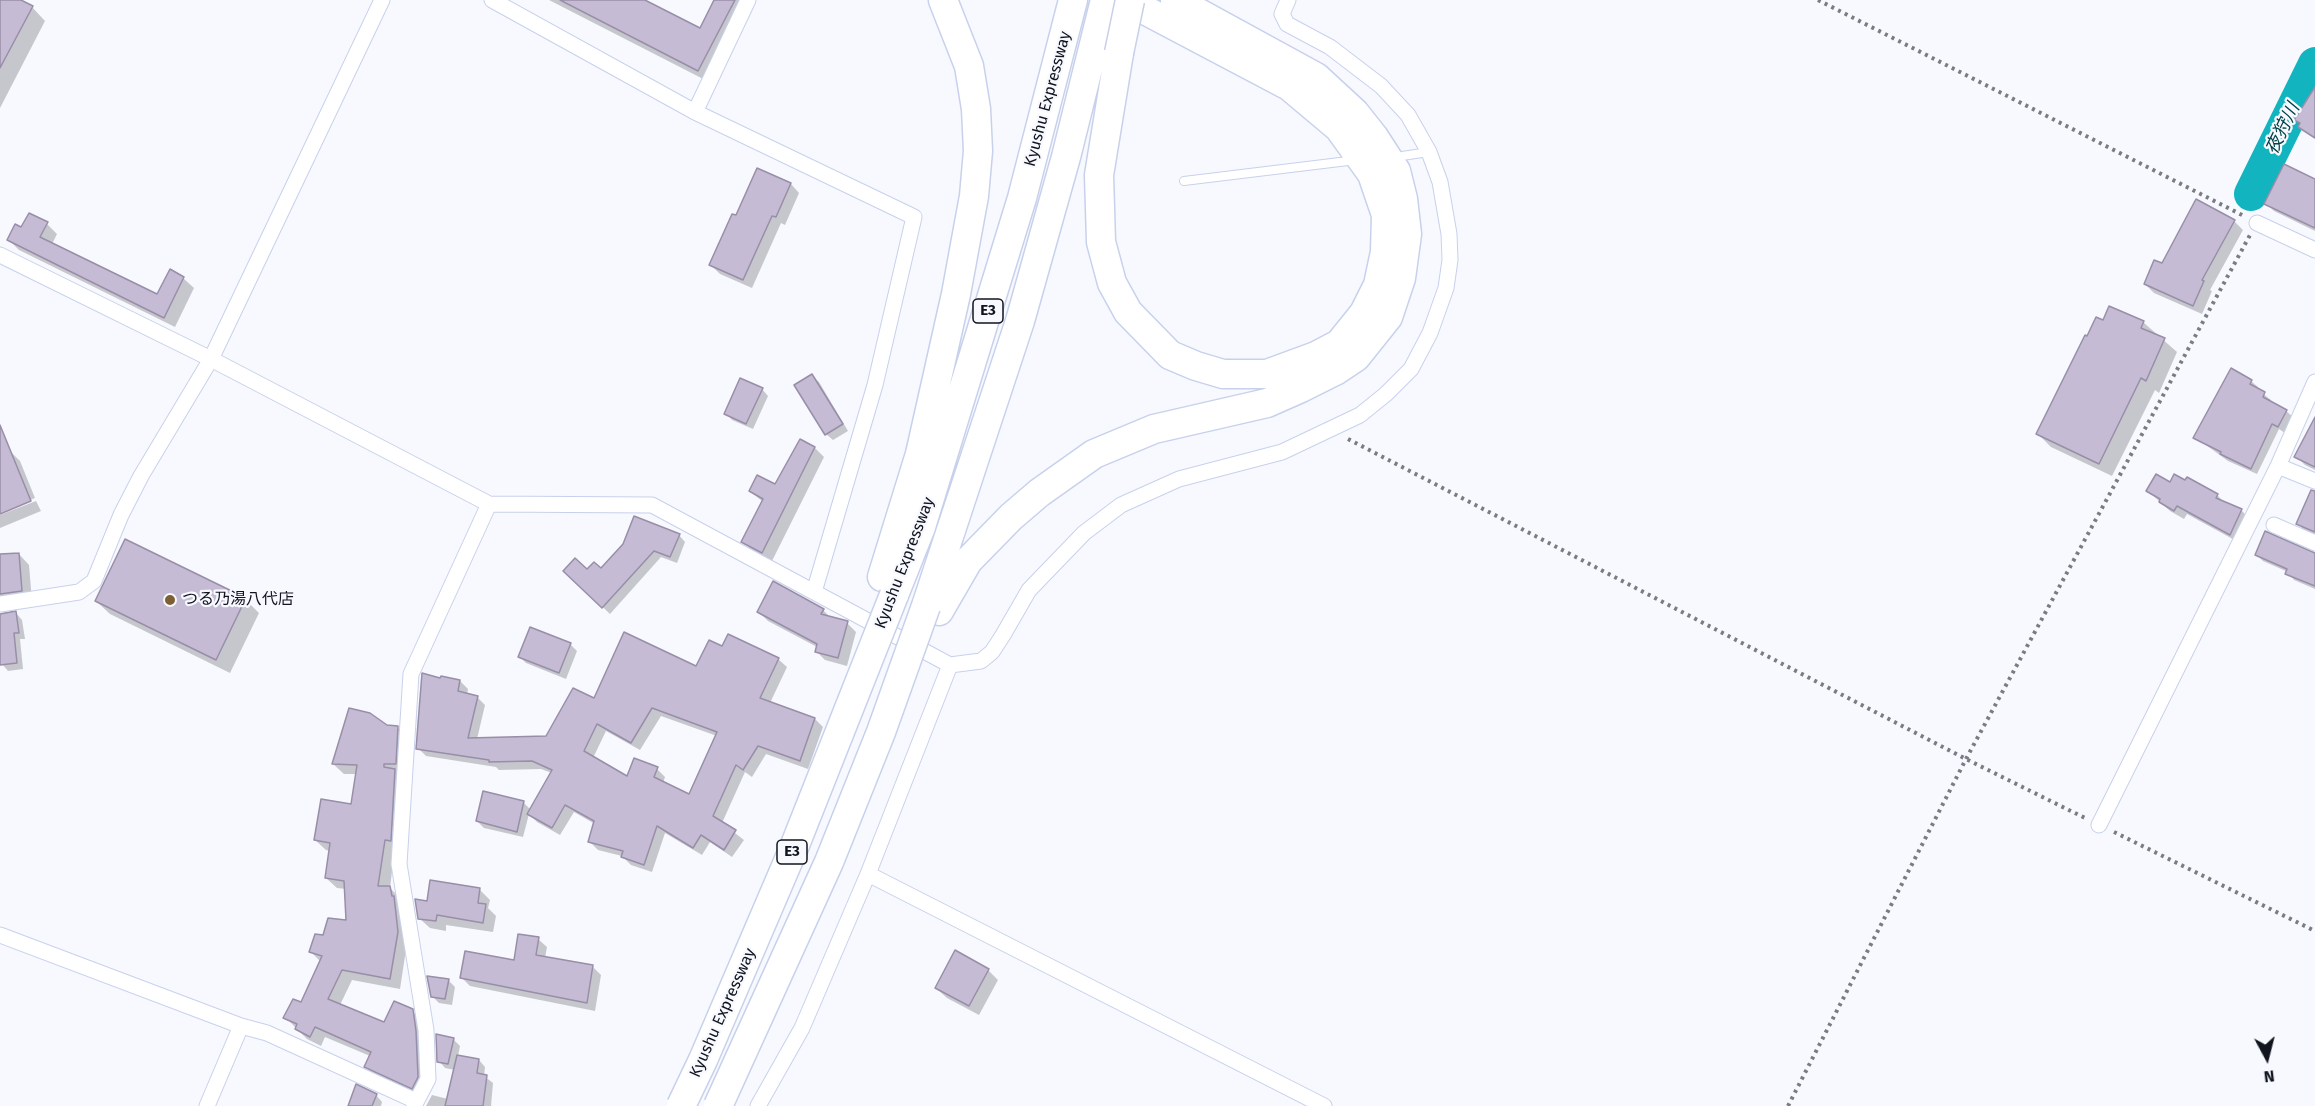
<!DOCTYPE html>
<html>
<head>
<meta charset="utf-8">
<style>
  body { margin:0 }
  #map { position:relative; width:2315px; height:1106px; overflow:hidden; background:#f7f9ff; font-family:"Fira Sans",sans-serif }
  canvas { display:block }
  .north { position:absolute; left:2237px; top:1028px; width:60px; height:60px; -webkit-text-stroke:4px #f7f9ff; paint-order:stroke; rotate:173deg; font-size:16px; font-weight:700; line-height:24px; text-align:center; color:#11141d }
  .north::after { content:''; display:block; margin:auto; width:21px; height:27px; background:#11141d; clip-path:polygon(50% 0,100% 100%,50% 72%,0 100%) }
</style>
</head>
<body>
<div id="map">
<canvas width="2315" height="1106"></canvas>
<div class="north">N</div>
</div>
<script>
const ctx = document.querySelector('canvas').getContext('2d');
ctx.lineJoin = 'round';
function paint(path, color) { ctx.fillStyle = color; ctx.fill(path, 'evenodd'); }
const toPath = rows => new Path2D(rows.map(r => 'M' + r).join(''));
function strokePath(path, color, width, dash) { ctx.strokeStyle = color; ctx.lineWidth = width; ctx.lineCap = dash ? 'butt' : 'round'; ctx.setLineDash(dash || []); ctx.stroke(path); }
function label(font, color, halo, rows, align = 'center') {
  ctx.font = font + ' "Fira Sans","Noto Sans JP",sans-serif'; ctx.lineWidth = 4.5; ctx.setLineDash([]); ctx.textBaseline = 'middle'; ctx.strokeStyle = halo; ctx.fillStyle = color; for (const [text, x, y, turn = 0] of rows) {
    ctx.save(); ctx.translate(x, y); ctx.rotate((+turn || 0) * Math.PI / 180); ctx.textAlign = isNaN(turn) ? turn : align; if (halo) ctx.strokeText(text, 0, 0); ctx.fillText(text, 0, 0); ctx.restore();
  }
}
paint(toPath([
  [0,0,18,0,32,7,45,21,0,108],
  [549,0,642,0,700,30,716,0,749,0,711,83],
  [758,170,791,184,799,193,785,225,781,223,752,288,720,274,711,265,737,217],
  [2315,180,2315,231,2274,211,2266,203],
  [2234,221,2243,230,2210,290,2212,291,2202,314,2154,293,2145,284,2162,265],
  [47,224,57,234,52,244,158,296,183,278,194,288,175,327,19,250,8,239,22,229],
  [2103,322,2143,322,2177,352,2159,393,2155,390,2112,476,2051,447,2038,434,2088,338],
  [812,376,819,382,848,431,833,440,826,434],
  [2251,381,2258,387,2257,389,2271,400,2270,402,2286,411,2293,417,2285,433,2279,429,2257,474,2228,461,2195,437],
  [762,389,768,396,753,429,732,420,726,413],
  [2315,437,2315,470,2305,465,2296,456],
  [800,441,815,448,824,457,772,561,752,551,743,541,763,502,750,491,776,486],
  [10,451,20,461,35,498,0,512,0,455],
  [2170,484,2217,495,2225,503,2241,510,2251,520,2240,543,2187,514,2184,519,2170,511,2148,491],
  [36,501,41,511,0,528,0,515],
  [2315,507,2315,535,2304,530,2298,524],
  [679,535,685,542,677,563,661,557,610,614,565,571,601,570],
  [126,541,245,599,259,613,230,673,110,614,96,601],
  [2311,553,2315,553,2315,589,2294,580,2288,572,2263,561,2256,554],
  [19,554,29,565,32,601,0,605,0,556],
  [823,610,832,619,847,623,856,632,847,666,825,660,816,651,817,647,768,621,759,612],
  [16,613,22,620,25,639,20,639,23,669,8,671,2,664,0,615],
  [531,628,571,645,577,651,566,679,526,663,519,656],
  [723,647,778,659,787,667,770,703,815,719,823,727,808,769,766,754,752,777,745,772,722,823,744,840,732,857,710,842,702,855,665,833,652,872,631,865,622,856,598,850,590,842,595,824,574,812,560,835,537,822,529,814,523,837,484,828,477,821,524,803,531,810,552,773,541,769,499,770,496,767,426,756,418,748,441,680,460,681,468,689,467,695,477,697,485,705,477,739,547,738,594,700,697,668],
  [661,716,717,736,689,796,663,783,665,777,657,769,628,778,593,758,606,731,640,750],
  [386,727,397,727,408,738,390,888,400,898,407,943,400,989,352,980,340,1005,385,1024,412,1010,423,1021,423,1098,376,1077,366,1066,370,1056,325,1037,321,1046,307,1039,285,1017,301,1004,321,962,311,952,324,937,348,922,346,889,337,888,326,878,330,851,326,850,315,840,352,806,357,774,344,774,333,764],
  [479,889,490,900,488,908,496,916,493,932,446,925,446,931,430,928,419,918,429,903],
  [538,939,547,947,545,958,592,966,601,975,595,1011,470,986,462,978,515,961],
  [988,970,998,980,979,1015,947,998,936,988],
  [448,980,455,987,452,1005,439,1003,432,996],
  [453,1039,460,1046,458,1056,479,1060,485,1067,484,1076,493,1083,491,1106,426,1106,432,1095,448,1099,455,1070,445,1068,439,1061],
  [376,1095,382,1102,381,1106,350,1106]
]), '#0003');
strokePath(toPath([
  [2251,194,2315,64]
]), '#12b4c0', 34);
const building = toPath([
  [0,0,21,0,33,6,0,68,0,0],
  [560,0,645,0,700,28,714,0,735,0,698,71,560,0],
  [2315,87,2315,138,2298,127,2300,123,2294,120,2315,87],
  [2284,164,2315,179,2315,228,2264,204,2284,164],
  [757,168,791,183,776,217,772,216,743,280,709,265,732,214,736,215,757,168],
  [2196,199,2235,220,2202,280,2204,281,2193,306,2144,284,2154,260,2162,263,2196,199],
  [29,213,48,222,40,237,157,294,170,269,184,277,164,318,7,240,15,224,21,227,29,213],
  [2109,306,2144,321,2141,328,2165,338,2146,381,2141,378,2099,464,2036,434,2085,335,2087,336,2096,317,2103,320,2109,306],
  [2231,368,2252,380,2250,384,2265,392,2263,397,2287,410,2278,427,2272,424,2251,469,2220,454,2221,452,2193,438,2231,368],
  [812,374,843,424,825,435,794,385,812,374],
  [740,378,763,388,746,424,724,414,740,378],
  [2315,417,2315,467,2294,457,2315,417],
  [0,425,31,501,0,514,0,425],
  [800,439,815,447,762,553,741,542,763,499,749,491,757,475,775,484,800,439],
  [2156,474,2170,482,2174,474,2185,480,2187,477,2218,494,2216,498,2242,509,2230,535,2177,506,2174,511,2159,502,2160,499,2146,491,2156,474],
  [2311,490,2315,491,2315,532,2296,524,2311,490],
  [634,516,680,534,670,557,654,551,602,608,563,571,575,558,587,569,594,562,601,568,623,544,634,516],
  [2265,531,2315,553,2315,586,2285,574,2287,569,2255,555,2265,531],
  [125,539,246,598,216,660,95,601,125,539],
  [19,553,22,591,0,594,0,554,19,553],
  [773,581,824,609,821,614,848,621,838,658,815,652,817,644,757,612,773,581],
  [16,611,19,633,14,633,17,663,0,665,0,614,16,611],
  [530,627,571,643,559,673,518,657,530,627],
  [624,632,696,666,709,640,722,646,728,634,779,658,760,698,815,718,800,761,758,746,743,770,736,765,713,816,736,830,724,850,701,835,693,848,657,826,644,865,621,857,623,851,588,842,594,821,565,805,552,828,527,814,552,770,532,761,489,762,489,760,416,749,422,673,440,678,441,676,460,680,458,691,478,696,468,738,546,736,573,688,594,698,624,632],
  [652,708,717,732,689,794,654,777,658,767,634,758,627,776,584,751,597,724,631,743,652,708],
  [349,708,370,713,387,725,398,726,396,764,384,764,384,767,395,769,391,841,385,840,378,886,390,886,392,896,394,896,398,932,390,979,342,970,328,999,384,1022,394,1001,413,1009,416,1031,418,1077,412,1089,364,1067,371,1052,315,1027,310,1037,295,1029,297,1024,283,1018,293,999,301,1002,322,956,309,952,315,934,323,935,328,918,346,920,344,881,325,878,330,843,314,840,321,799,351,804,357,765,332,764,349,708],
  [483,791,524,801,517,832,476,821,483,791],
  [430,880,480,888,478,903,486,904,483,923,437,915,436,921,418,919,415,899,427,901,430,880],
  [518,934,539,937,536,955,593,965,587,1003,460,978,465,951,514,960,518,934],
  [955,950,989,969,969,1006,935,988,955,950],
  [427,976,449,979,445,999,431,997,427,976],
  [436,1034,454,1038,448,1064,437,1062,436,1034],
  [457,1055,479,1059,477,1073,487,1075,483,1106,445,1106,457,1055],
  [356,1084,377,1094,372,1106,348,1106,356,1084]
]);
paint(building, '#c5bbd5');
strokePath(building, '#998ea7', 1.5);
const lane = toPath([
  [1402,156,1429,152],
  [1184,181,1348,161]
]);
const street = toPath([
  [492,0,695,112,914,217,875,385,814,592],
  [695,112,748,0],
  [2257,223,2315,250],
  [0,255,211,359,489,504,652,505,950,665,981,661,992,652,1003,635,1029,590,1084,533,1121,505,1179,479,1282,452,1360,415,1386,394,1411,369,1430,333,1446,288,1450,260,1449,234,1440,182,1429,152,1408,115,1381,86,1330,47,1287,24,1282,14,1288,0],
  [2278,466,2315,481],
  [2274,525,2315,543],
  [0,604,79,592,94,581,121,515,141,476,211,359,382,0],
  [2099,825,2278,466,2315,382],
  [868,874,1324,1106],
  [0,935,241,1026,207,1106],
  [241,1026,267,1033,416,1101],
  [414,1106,428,1079,426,1030,399,864,411,674,489,504],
  [758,1106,802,1028,868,874,950,665]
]);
const highway = toPath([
  [1119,53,1099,175,1101,242,1112,283,1128,312,1170,355,1196,366,1223,374,1267,374,1316,356,1339,344,1364,313,1378,285,1385,252,1386,215,1372,174,1339,128,1289,86,1126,0],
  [882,577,920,454,956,294,974,196,978,151,976,109,969,66,943,0],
  [894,595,921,527,1022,198,1073,0],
  [926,606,1020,321,1066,157,1105,0],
  [939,611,968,561,1011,517,1039,493,1094,454,1154,429,1267,403,1301,388,1335,371,1356,357,1388,317,1401,278,1407,234,1403,199,1396,171,1374,137,1355,113,1316,77,1175,0]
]);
strokePath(lane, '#c8d1ec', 10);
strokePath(street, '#c8d1ec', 17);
strokePath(highway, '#c8d1ec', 31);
strokePath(toPath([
  [1818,0,2244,216],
  [1348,439,1966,759,2085,818],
  [2114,832,2315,931],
  [1788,1106,1966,759,2250,235]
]), '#797c83', 4, [3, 4.5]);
strokePath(lane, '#fff', 8);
strokePath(street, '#fff', 15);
strokePath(highway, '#fff', 28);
const highwayBridge = toPath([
  [1119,53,1130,0],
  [681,1106,703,1060,793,850,894,595],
  [718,1106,829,862,881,732,926,606]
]);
strokePath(highwayBridge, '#c8d1ec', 31, []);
strokePath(highwayBridge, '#fff', 28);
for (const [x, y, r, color] of [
  [170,600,6,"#7c6033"]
]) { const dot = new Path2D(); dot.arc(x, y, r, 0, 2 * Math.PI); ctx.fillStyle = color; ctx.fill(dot); strokePath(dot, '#f7f9ff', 2); }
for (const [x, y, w] of [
  [988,311,30],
  [792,852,30]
]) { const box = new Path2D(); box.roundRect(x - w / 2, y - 12, w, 24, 4.5); ctx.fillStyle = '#f7f9ff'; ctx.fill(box); strokePath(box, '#11141d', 1.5); }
label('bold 15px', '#11141d', null, [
  ["E3",988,311],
  ["E3",792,852]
]);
label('16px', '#11141d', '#f7f9ff', [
  ["Kyushu Expressway",1048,99,-75],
  ["Kyushu Expressway",905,563,-69],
  ["Kyushu Expressway",723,1013,-66]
]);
label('16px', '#11141d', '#f7f9ff', [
  ["つる乃湯八代店",182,600]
], 'left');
label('italic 18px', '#004247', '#f7f9ff', [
  ["夜狩川",2283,129,-64]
]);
</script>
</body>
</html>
